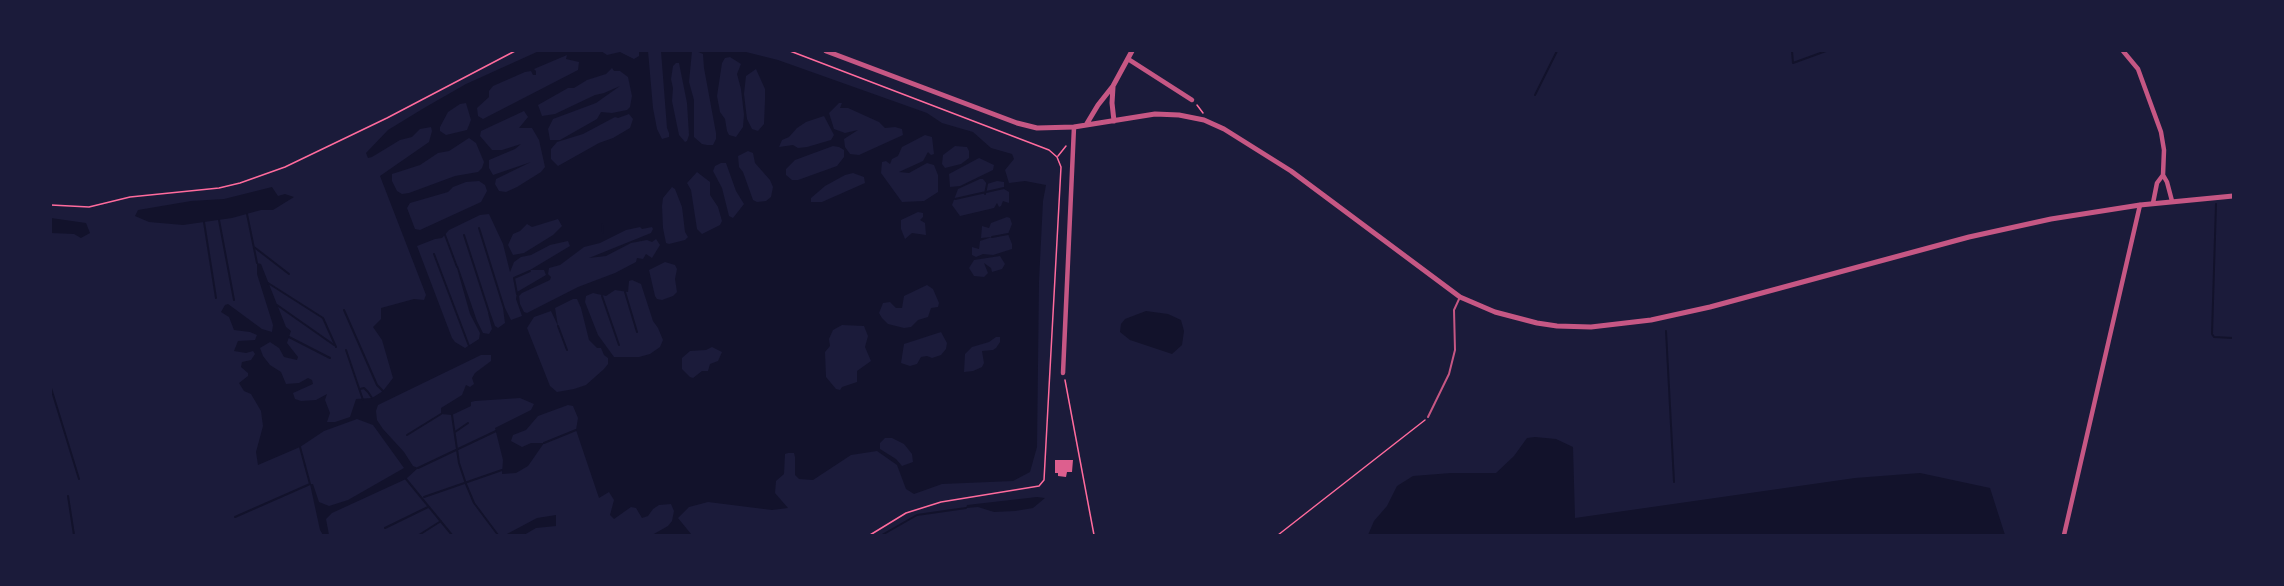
<!DOCTYPE html>
<html>
<head>
<meta charset="utf-8">
<style>
  body { margin:0 }
  #map { position:relative; width:2284px; height:586px; overflow:hidden; background:#1b1b3a; font-family:"Work Sans",sans-serif }
  canvas { display:block }
  .frame { position:absolute; inset:0; border:52px solid #1b1b3a; pointer-events:none }
</style>
</head>
<body>
<div id="map">
<canvas width="2284" height="586"></canvas>
<div class="frame"></div>
</div>
<script>
const ctx = document.querySelector('canvas').getContext('2d');
ctx.lineJoin = 'round';
function paint(path, color) { ctx.fillStyle = color; ctx.fill(path, 'evenodd'); }
const toPath = rows => new Path2D(rows.map(r => 'M' + r).join(''));
function strokePath(path, color, width, dash) { ctx.strokeStyle = color; ctx.lineWidth = width; ctx.lineCap = dash ? 'butt' : 'round'; ctx.setLineDash(dash || []); ctx.stroke(path); }
paint(toPath([
  [539,51,601,51,607,55,620,52,634,59,639,56,639,51,648,51,653,108,657,129,662,139,669,137,669,133,667,128,661,51,692,51,689,82,694,100,694,137,702,144,707,145,713,145,716,139,716,133,704,68,703,54,696,51,742,51,778,60,927,113,942,123,973,132,991,148,1012,154,1014,159,1005,170,1009,183,1025,181,1046,185,1043,201,1039,281,1037,447,1030,472,1013,481,942,484,914,494,906,489,897,465,877,451,851,455,813,480,799,479,795,475,795,457,794,453,788,453,785,454,784,474,776,481,775,493,788,508,772,510,708,502,689,507,678,518,691,534,695,535,652,535,668,526,672,521,674,511,671,504,659,505,653,509,648,516,642,518,636,508,631,507,614,519,610,515,614,500,609,492,599,498,576,430,578,418,573,406,568,405,538,416,526,430,513,435,511,441,522,447,531,443,544,443,528,466,516,473,502,474,503,460,495,428,531,410,534,404,520,398,475,401,471,402,471,406,452,415,441,414,441,408,462,395,466,385,470,387,474,384,472,378,475,373,491,361,491,355,481,355,378,405,376,411,377,420,383,429,404,452,413,466,418,468,406,479,332,513,326,519,329,535,323,535,320,530,310,484,313,484,319,502,329,506,348,500,404,468,373,425,357,419,324,431,300,447,258,465,256,452,263,426,261,411,251,394,244,391,239,383,248,376,248,373,241,367,242,362,251,360,255,354,253,351,246,353,234,351,238,341,255,340,257,335,250,332,234,330,229,317,221,312,225,305,228,304,262,329,272,332,273,325,257,274,257,263,261,264,286,327,291,331,287,343,298,357,297,360,284,357,279,348,270,342,260,348,263,356,270,365,281,372,286,384,299,383,308,378,312,380,313,384,293,393,295,399,301,401,316,400,327,394,325,400,330,413,327,422,335,422,350,417,356,399,372,398,383,391,393,378,382,340,373,327,381,319,381,308,414,299,424,300,426,295,380,176,429,142,432,131,431,127,420,129,412,137,400,140,372,157,368,158,366,153,388,130,424,108,466,84],
  [567,55,566,59,579,62,578,70,483,119,478,116,477,108,489,97,489,91,493,86,525,72,531,71,533,75,536,75,536,71,534,69],
  [730,57,741,64,737,74,741,89,744,115,743,127,736,137,729,135,727,131,725,119,720,112,717,96,722,63,725,58],
  [676,63,679,63,687,103,689,135,687,141,685,142,679,135,672,101,673,88,671,79,673,66],
  [612,68,614,71,620,71,628,77,632,96,630,107,627,110,612,113,601,112,597,119,560,140,550,140,548,129,553,119,596,103,620,86,604,93,595,95,555,114,542,116,538,105,568,88,574,88,587,80,606,74],
  [756,69,765,89,765,100,764,124,758,131,752,129,747,119,744,94,746,76],
  [466,103,471,120,467,130,446,135,440,131,440,127,448,112,460,104],
  [839,103,842,103,840,108,848,108,879,122,885,128,895,127,902,129,903,135,859,155,850,154,845,147,844,139,858,130,845,133,834,129,829,113],
  [524,111,528,117,519,128,532,128,539,140,545,167,541,172,517,187,506,192,499,191,495,184,496,179,531,162,493,175,489,168,489,160,515,149,521,144,502,150,492,150,480,136,481,131],
  [629,114,633,119,630,128,613,138,599,143,558,166,551,159,551,149,557,142,583,134,615,117,618,118],
  [824,116,834,135,831,140,807,147,798,148,793,145,779,147,782,140,789,137,797,128,806,122],
  [925,135,932,137,934,154,931,155,928,152,923,161,899,172,909,173,927,163,934,165,938,175,938,192,924,201,902,202,881,173,882,162,886,161,890,164,892,159,898,156,902,147],
  [469,138,476,143,484,162,482,168,478,172,455,176,409,193,402,194,397,191,392,181,392,174,420,165,438,153,449,151],
  [833,146,839,147,844,150,844,157,837,166,798,180,792,180,786,175,786,169,795,160],
  [955,146,967,147,969,151,969,158,961,164,945,168,942,164,943,155],
  [748,151,753,153,755,163,770,180,773,187,771,197,766,201,757,202,753,200,743,172,739,167,738,156],
  [979,158,994,165,993,170,960,186,950,187,949,174],
  [721,163,726,163,736,191,744,204,733,218,729,216,722,188,713,171,715,166],
  [697,172,710,182,710,195,718,207,722,221,720,225,702,234,697,229,691,190,687,183],
  [853,173,864,177,865,183,822,202,811,202,811,198,825,186,845,175],
  [980,179,983,179,987,184,997,181,1004,182,1004,189,1009,192,1009,203,1003,201,1001,206,999,207,997,203,994,208,960,216,952,205,958,189],
  [479,181,485,185,487,191,481,202,420,230,415,229,407,208,410,203,448,192,453,187,466,182],
  [672,187,675,189,682,207,685,232,688,237,685,240,669,244,666,243,663,228,662,206,663,198],
  [918,212,923,213,923,217,920,220,925,223,926,235,912,233,905,239,901,229,901,220],
  [489,214,503,244,510,272,514,262,521,257,531,255,550,245,568,241,570,246,530,270,544,270,546,275,517,292,516,299,522,316,511,320,505,308,503,308,505,323,498,328,495,326,490,312,488,313,492,329,489,334,483,333,477,321,458,266,457,268,470,314,480,333,479,339,465,348,455,342,452,338,417,246,435,239,442,238,449,230,480,215],
  [1007,217,1010,218,1012,224,1008,234,1012,244,1012,249,993,255,983,254,976,257,972,255,972,247,979,249,980,241,992,237,981,238,982,226,989,228,991,223],
  [558,219,562,226,553,235,524,253,513,255,508,245,513,234,520,231,527,224,532,227],
  [640,227,642,229,652,227,653,229,651,233,589,258,606,256,631,243,647,240,652,242,656,239,660,245,652,258,646,254,643,259,637,258,636,262,615,273,578,287,527,313,524,312,520,304,519,296,522,293,550,280,551,277,548,274,549,268,560,265,584,247,600,243,626,230],
  [1000,256,1005,264,1002,269,992,272,991,268,984,263,988,273,984,277,974,276,969,268,974,260],
  [665,262,675,265,677,269,675,279,677,292,673,296,662,300,657,299,655,296,649,270],
  [632,280,641,284,653,321,658,328,663,340,660,347,650,354,639,357,614,357,598,335,585,302,586,296,593,293,606,296,615,290,628,292,629,281],
  [927,285,933,289,939,303,938,307,931,308,928,317,918,320,911,327,904,328,888,324,882,318,879,313,883,303,890,302,896,308,902,308,904,296],
  [573,299,577,299,581,308,589,340,597,348,601,348,604,355,608,358,608,364,604,369,586,385,574,389,557,392,550,386,527,328,534,317,551,311,558,326,555,308],
  [842,325,864,326,868,336,865,347,871,361,857,371,857,382,842,387,840,390,836,389,826,377,825,352,830,346,829,339,833,330],
  [941,332,947,343,946,349,941,355,932,358,927,356,921,357,917,364,910,366,901,363,904,344],
  [996,337,1000,337,1000,342,996,348,993,350,982,351,984,363,982,367,973,371,964,372,965,354,972,347,989,342],
  [712,347,722,352,718,361,710,364,708,371,702,371,693,378,690,377,682,369,682,358,690,351,706,350],
  [885,438,892,438,904,444,912,454,913,462,902,466,896,459,880,449,880,443],
  [272,187,278,196,285,194,294,197,273,210,261,210,232,218,183,225,149,222,135,216,138,210,191,201,224,199],
  [51,218,86,223,90,233,81,238,74,234,51,233],
  [1146,311,1168,314,1181,320,1184,331,1182,345,1172,354,1130,340,1120,332,1121,324,1125,319],
  [1535,437,1556,439,1573,447,1575,518,1855,478,1920,473,1990,488,2005,535,1368,535,1374,521,1387,506,1397,486,1413,476,1451,473,1496,473,1514,456,1527,438],
  [1037,497,1045,498,1033,508,1015,511,994,512,978,507,966,508,967,505],
  [556,515,556,526,536,528,524,535,505,535,537,518]
]), '#12122b');
strokePath(toPath([
  [1792,51,1793,63,1826,51],
  [1535,95,1557,51],
  [985,194,987,184],
  [955,199,1004,188],
  [2216,204,2212,334,2214,337,2233,338],
  [247,214,257,263],
  [219,220,234,300],
  [204,222,216,298],
  [602,224,603,233],
  [479,228,504,308],
  [445,235,457,267],
  [464,235,489,312],
  [992,237,1008,234],
  [254,247,289,274],
  [434,254,469,346],
  [268,283,323,318,336,347],
  [625,292,637,332],
  [517,294,514,278,530,271],
  [602,296,619,345],
  [277,305,334,345],
  [344,310,377,385,383,391],
  [558,326,567,350],
  [1666,331,1674,482],
  [289,337,330,358],
  [346,350,363,400],
  [51,388,79,479],
  [360,389,364,388,368,392,372,398],
  [452,415,459,463,466,484,474,503,498,535],
  [455,432,468,423],
  [407,435,441,414],
  [544,443,576,430],
  [418,468,496,431],
  [406,479,452,535],
  [68,496,74,535],
  [424,497,502,470],
  [235,517,310,484,300,447],
  [385,528,428,507],
  [419,535,441,521],
  [882,535,917,515,966,508]
]), '#12122b', 2);
paint(toPath([
  [1055,460,1073,460,1072,472,1067,472,1066,477,1058,476,1058,473,1055,473]
]), '#dd5f8e');
strokePath(toPath([
  [790,51,1049,150,1057,157,1061,167,1044,480,1039,486,941,502,906,513,870,535],
  [1197,105,1203,113],
  [1058,156,1066,146],
  [51,205,89,207,130,197,219,188,240,183,285,167,387,118,515,51],
  [1065,380,1094,535],
  [1278,535,1425,420]
]), '#ff6b9d', 1.5);
strokePath(toPath([
  [1428,417,1449,374,1455,350,1454,310,1460,297]
]), '#c65784', 2);
strokePath(toPath([
  [2123,51,2138,69,2161,132,2164,150,2163,175,2157,183,2153,203],
  [1128,59,1192,100],
  [2163,175,2167,182,2172,201],
  [1063,373,1074,127],
  [2064,535,2140,205]
]), '#c65784', 4.5);
strokePath(toPath([
  [826,51,1017,123,1037,128,1074,127,1155,114,1179,115,1204,120,1224,129,1291,171,1460,297,1495,312,1537,323,1557,326,1591,327,1651,320,1710,307,1969,237,2051,219,2140,205,2233,196],
  [1113,87,1112,103,1114,121],
  [1086,125,1098,105,1113,86,1132,51]
]), '#c65784', 5);
</script>
</body>
</html>
